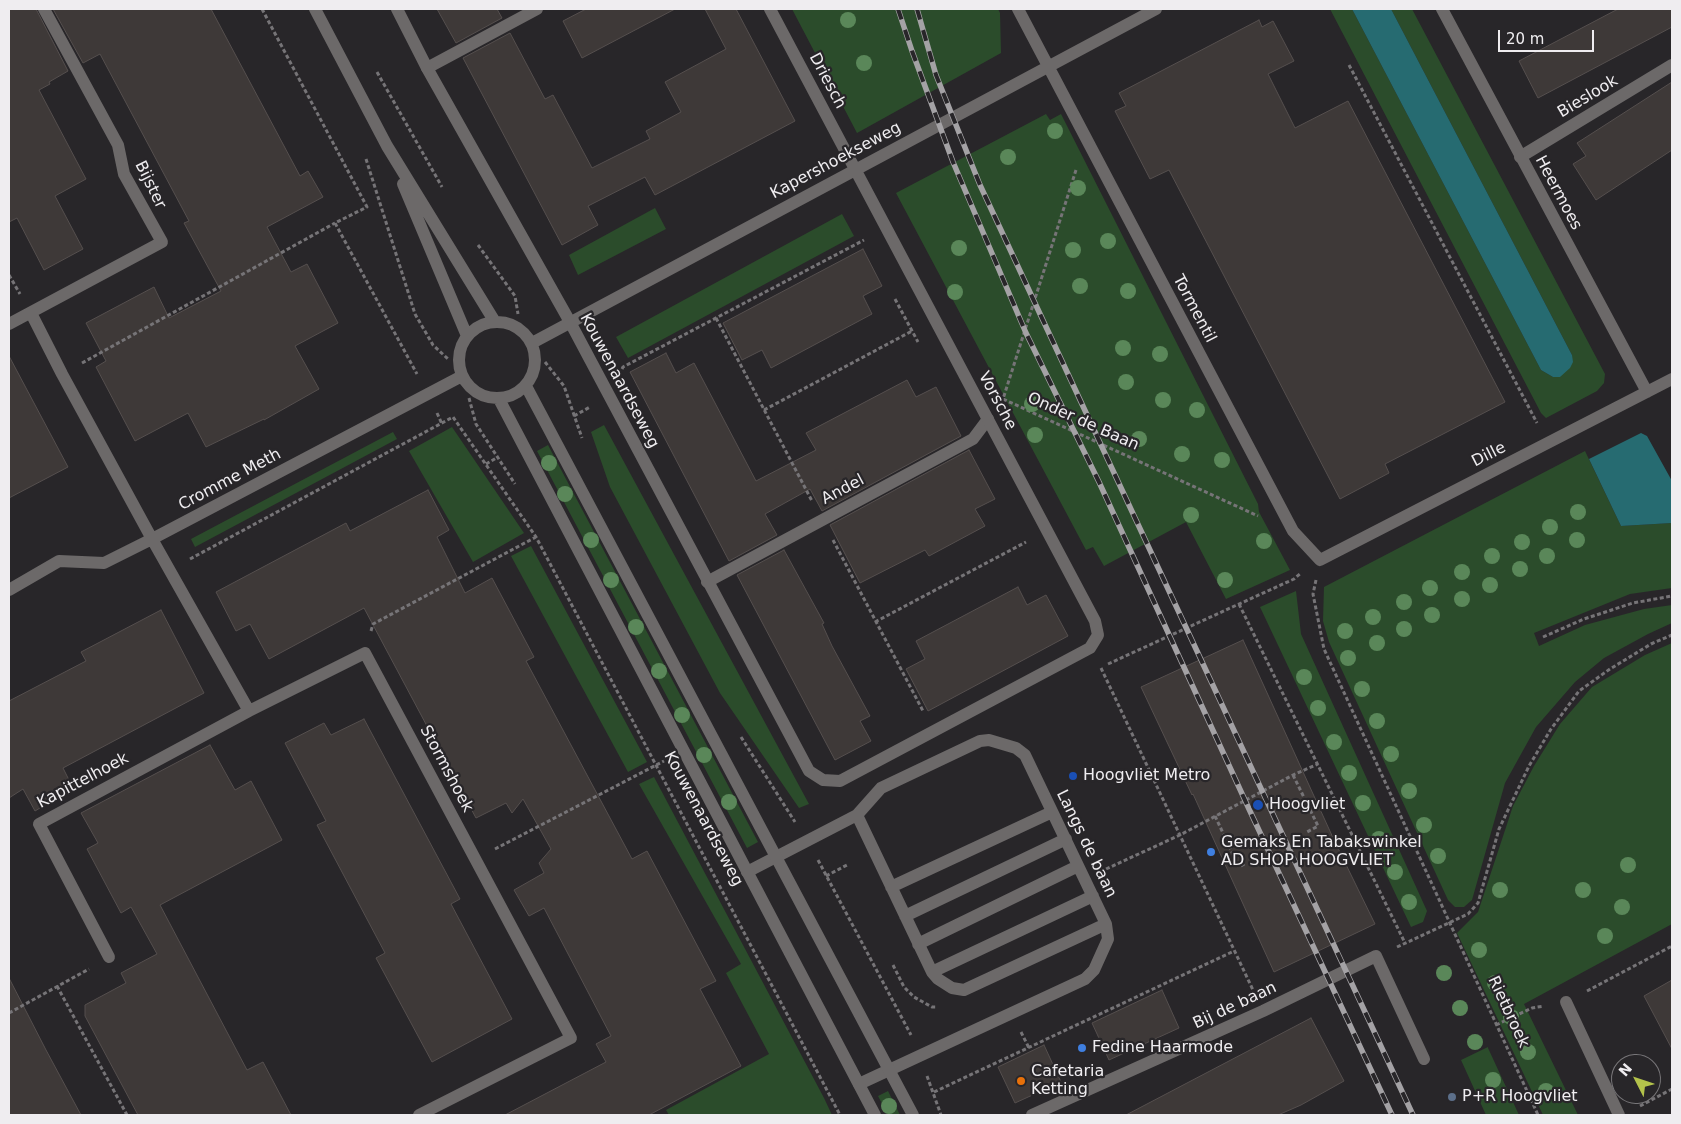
<!DOCTYPE html>
<html>
<head>
<meta charset="utf-8">
<style>
  body { margin:0 }
  #map { position:relative; width:1681px; height:1124px; overflow:hidden; background:#282629; font-family:"DejaVu Sans",sans-serif }
  canvas { display:block }
  .frame { position:absolute; inset:0; border:10px solid #efedf0; pointer-events:none }
  .north { position:absolute; left:1611px; top:1054px; width:50px; height:50px; box-sizing:border-box; background:#282629; border:1px solid #787679; border-radius:50%; rotate:311deg; font-size:14px; font-weight:700; line-height:20px; text-align:center; color:#efedf0 }
  .north::after { content:''; display:block; margin:auto; width:18px; height:22px; background:#b3c24b; clip-path:polygon(50% 0,100% 100%,50% 72%,0 100%) }
  .scale { position:absolute; left:1498px; top:30px; width:96px; height:22px; box-sizing:border-box; border:2px solid #efedf0; border-top:0; padding-left:6px; font-size:15px; line-height:18px; white-space:nowrap; color:#efedf0; -webkit-text-stroke:4px #282629; paint-order:stroke }
</style>
</head>
<body>
<div id="map">
<canvas width="1681" height="1124"></canvas>
<div class="frame"></div>
<div class="north">N</div>
<div class="scale">20 m</div>
</div>
<script>
const ctx = document.querySelector('canvas').getContext('2d');
ctx.lineJoin = 'round';
function paint(path, color) { ctx.fillStyle = color; ctx.fill(path, 'evenodd'); }
const toPath = rows => new Path2D(rows.map(r => 'M' + r).join(''));
function strokePath(path, color, width, dash) { ctx.strokeStyle = color; ctx.lineWidth = width; ctx.lineCap = dash ? 'butt' : 'round'; ctx.setLineDash(dash || []); ctx.stroke(path); }
function label(font, color, halo, rows, align = 'center') {
  ctx.font = font + ' "DejaVu Sans",sans-serif'; ctx.lineWidth = 4.5; ctx.setLineDash([]); ctx.textBaseline = 'middle'; ctx.strokeStyle = halo; ctx.fillStyle = color; for (const [text, x, y, turn = 0] of rows) {
    ctx.save(); ctx.translate(x, y); ctx.rotate((+turn || 0) * Math.PI / 180); ctx.textAlign = isNaN(turn) ? turn : align; if (halo) ctx.strokeText(text, 0, 0); ctx.fillText(text, 0, 0); ctx.restore();
  }
}
paint(toPath([
  [792,9,998,9,1000,13,1001,53,857,133],
  [1330,9,1352,9,1541,370,1553,377,1560,377,1572,355,1391,9,1412,9,1605,374,1604,383,1597,391,1546,418,1541,413],
  [1046,114,1050,120,1061,114,1258,504,1259,512,1290,570,1226,599,1186,522,1104,566,1093,547,1086,550,896,193],
  [655,208,666,229,578,275,569,255],
  [842,214,854,236,628,358,616,337],
  [604,425,809,804,799,808,720,693,610,487,591,432],
  [452,427,524,533,473,562,409,451],
  [393,432,397,439,195,547,191,539],
  [548,445,758,842,747,848,537,451],
  [1585,451,1621,526,1672,523,1672,588,1630,594,1534,633,1539,646,1585,625,1644,609,1672,605,1672,623,1648,634,1604,658,1575,682,1536,727,1505,783,1472,900,1464,907,1455,907,1448,900,1329,642,1323,621,1324,587],
  [531,546,647,762,628,772,511,556],
  [1296,591,1301,634,1427,911,1423,922,1411,927,1260,607],
  [1672,643,1672,924,1524,1004,1578,1115,1543,1115,1457,933,1478,912,1513,806,1534,766,1560,724,1592,687,1645,655],
  [654,777,824,1098,832,1115,669,1115,666,1110,769,1054,726,973,741,964,639,784],
  [1488,1047,1488,1048,1519,1115,1486,1115,1461,1060],
  [888,1091,900,1115,888,1115,878,1096]
]), '#2b4c2b');
paint(toPath([
  [1352,9,1391,9,1572,355,1573,362,1570,368,1560,377,1553,377,1541,370],
  [1641,433,1647,436,1672,481,1672,523,1621,526,1589,459]
]), '#266b71');
const building = toPath([
  [9,9,36,9,68,71,49,82,50,84,39,90,86,179,55,196,83,249,44,270,17,218,9,222,9,9],
  [53,9,211,9,300,176,308,171,323,197,267,227,291,272,307,264,338,323,295,346,319,389,264,420,264,419,206,447,188,413,135,441,96,367,106,361,86,323,154,287,169,318,221,291,184,223,189,221,100,54,83,63,53,9],
  [437,9,497,9,502,18,456,43,437,9],
  [586,9,675,9,582,58,563,21,586,9],
  [705,9,736,9,795,121,655,195,645,177,588,206,598,225,562,245,463,58,510,33,545,99,553,95,592,168,650,139,646,131,681,112,665,82,726,49,705,9],
  [1618,9,1672,9,1672,27,1538,98,1519,61,1618,9],
  [1259,20,1262,27,1273,21,1294,61,1268,74,1295,128,1348,101,1505,402,1385,464,1389,473,1340,499,1169,170,1150,179,1115,111,1126,106,1119,93,1259,20],
  [1672,82,1672,150,1596,200,1573,164,1586,156,1577,143,1672,82],
  [863,249,882,286,863,296,872,314,771,368,762,350,742,360,723,323,863,249],
  [666,353,676,373,694,363,756,481,816,450,806,433,907,380,916,397,936,387,961,436,822,511,810,489,765,514,777,535,729,561,630,372,666,353],
  [9,356,68,467,9,498,9,356],
  [969,450,995,499,975,509,985,526,929,556,925,550,860,583,830,525,969,450],
  [428,490,449,530,437,537,465,593,492,578,534,657,526,661,632,859,647,851,716,981,700,989,741,1066,649,1115,505,1115,606,1062,596,1044,611,1036,544,908,529,916,514,890,544,873,539,863,551,849,523,799,512,813,506,803,476,818,364,608,269,659,250,624,236,631,216,592,346,523,350,531,428,490],
  [784,550,824,623,822,624,832,646,870,716,860,721,871,741,835,760,737,575,784,550],
  [1018,587,1027,605,1046,595,1068,636,928,711,906,669,925,659,916,641,1018,587],
  [161,610,204,693,63,768,73,788,35,811,23,789,9,798,9,701,86,661,81,652,161,610],
  [1243,640,1334,840,1375,924,1274,972,1193,794,1192,795,1141,687,1243,640],
  [364,719,460,899,451,904,512,1019,432,1062,376,958,385,953,317,825,326,821,285,743,324,723,331,735,364,719],
  [210,745,235,790,251,781,282,840,160,905,247,1070,263,1062,291,1115,138,1115,85,1016,85,1005,126,983,121,973,157,954,131,907,121,913,87,849,98,843,81,813,210,745],
  [9,978,46,1050,81,1115,9,1115,9,978],
  [1672,980,1672,1049,1644,996,1672,980],
  [1162,990,1179,1028,1109,1060,1092,1023,1162,990],
  [1311,1018,1344,1081,1301,1105,1278,1115,1126,1115,1311,1018],
  [1044,1045,1061,1082,1015,1103,998,1067,1044,1045]
]);
paint(building, '#3e3938');
strokePath(building, '#554f4e', 1);
strokePath(toPath([
  [262,9,367,207,335,223,417,374],
  [1349,65,1537,423],
  [377,72,442,187],
  [366,159,415,314,433,345,448,359],
  [1076,170,1003,399,1258,516],
  [478,245,515,296,518,314],
  [9,275,20,294],
  [895,299,918,342],
  [716,318,812,501],
  [545,362,564,386,582,438],
  [82,363,335,223],
  [622,369,623,367,864,240],
  [469,398,476,424,515,484],
  [764,410,912,331],
  [437,413,442,424],
  [574,416,590,407],
  [486,464,498,457],
  [833,540,923,711],
  [190,559,453,417,536,537,840,1115],
  [1316,580,1313,594,1324,649,1538,1115],
  [1239,604,1405,943],
  [875,622,1026,542],
  [371,631,373,624,536,537],
  [1543,637,1584,619,1633,603,1672,596],
  [1108,664,1239,604,1294,579,1301,573],
  [1101,668,1253,990],
  [741,737,795,822],
  [1293,775,1318,826,1307,832],
  [1215,816,1239,867,1246,863],
  [495,849,664,761],
  [818,860,911,1035],
  [1106,869,1180,835,1293,775,1318,764],
  [826,876,847,865],
  [1397,947,1468,914,1478,903,1499,829,1529,766,1551,729,1579,691,1610,669,1651,644,1672,635],
  [893,965,904,987,914,997,932,1007,937,1007],
  [57,986,127,1115],
  [1587,991,1672,946],
  [9,1013,89,969],
  [1496,1025,1532,1008,1544,1006],
  [1021,1032,1029,1048],
  [927,1076,941,1115],
  [934,1092,1234,951],
  [1640,1106,1672,1089]
]), '#767477', 3, [4, 2.5]);
strokePath(toPath([
  [857,815,932,972,938,979,952,988,964,990,1106,924],
  [747,872,857,815,881,788,980,741,989,740,1016,748,1025,755,1106,924,1108,939,1094,970,1085,979,859,1084],
  [891,887,1052,812],
  [905,916,1066,839],
  [918,944,1078,866],
  [932,972,1093,896]
]), '#6c6969', 12);
strokePath(toPath([
  [427,68,537,9],
  [1520,157,1672,65],
  [707,582,973,439,988,419]
]), '#6c6969', 12);
strokePath(toPath([
  [315,9,387,146,495,322],
  [397,9,427,68,570,322,809,771,823,780,840,781,1090,648,1098,635,1095,621,770,9],
  [1018,9,1293,531,1320,560,1672,379],
  [1442,9,1647,392],
  [403,184,467,336],
  [31,313,62,374,152,539,249,711,365,653,571,1038,419,1115],
  '459 360a38 38 0 1 1 76 0a38 38 0 1 1-76 0Z',
  [9,324,162,242,124,174,118,145,44,9],
  [532,343,1156,9],
  [526,386,913,1115],
  [499,399,875,1115],
  [9,590,59,561,104,563,152,539,462,376],
  [109,957,39,824,249,711],
  [1566,1002,1619,1115],
  [1032,1115,1263,1011,1376,956,1424,1059]
]), '#6c6969', 12);
const rail = toPath([
  [898,9,912,51,953,162,1026,333,1099,482,1249,809,1392,1115],
  [917,9,936,75,980,185,1413,1115]
]);
strokePath(rail, '#a4a2a5', 5.5);
strokePath(rail, '#282629', 4, [11]);
ctx.fillStyle = '#5a8759';
for (const [x, y] of [
  [848,20],
  [864,63],
  [1055,131],
  [1008,157],
  [1078,188],
  [1108,241],
  [959,248],
  [1073,250],
  [1080,286],
  [1128,291],
  [955,292],
  [1123,348],
  [1160,354],
  [1126,382],
  [1163,400],
  [1032,404],
  [1197,410],
  [1035,435],
  [1139,439],
  [1182,454],
  [1222,460],
  [549,463],
  [565,494],
  [1578,512],
  [1191,515],
  [1550,527],
  [591,540],
  [1577,540],
  [1264,541],
  [1522,542],
  [1492,556],
  [1547,556],
  [1520,569],
  [1462,572],
  [611,580],
  [1225,580],
  [1490,585],
  [1430,588],
  [1462,599],
  [1404,602],
  [1432,615],
  [1373,617],
  [636,627],
  [1404,629],
  [1345,631],
  [1377,643],
  [1348,658],
  [659,671],
  [1304,677],
  [1362,689],
  [1318,708],
  [682,715],
  [1377,721],
  [1334,742],
  [1391,754],
  [704,755],
  [1349,773],
  [1409,791],
  [729,802],
  [1363,803],
  [1424,825],
  [1379,839],
  [1438,856],
  [1628,865],
  [1395,872],
  [1500,890],
  [1583,890],
  [1409,902],
  [1622,907],
  [1605,936],
  [1479,950],
  [1444,973],
  [1495,983],
  [1460,1008],
  [1511,1017],
  [1475,1042],
  [1528,1052],
  [1493,1080],
  [1546,1091],
  [889,1106]
]) { ctx.beginPath(); ctx.arc(x, y, 8, 0, 2 * Math.PI); ctx.fill(); }
for (const [x, y, r, color] of [
  [1073,776,5,"#1a4fb4"],
  [1258,805,6,"#1a4fb4"],
  [1211,852,5,"#3f7fe0"],
  [1082,1048,5,"#3f7fe0"],
  [1021,1081,5,"#e8710a"],
  [1452,1097,5,"#5c6f8a"]
]) { const dot = new Path2D(); dot.arc(x, y, r, 0, 2 * Math.PI); ctx.fillStyle = color; ctx.fill(dot); strokePath(dot, '#282629', 2); }
label('16px', '#efedf0', '#282629', [
  ["Driesch",827,81,62],
  ["Bieslook",1588,97,-31],
  ["Kapershoekseweg",836,161,-28],
  ["Bijster",150,185,64],
  ["Heermoes",1558,193,62],
  ["Tormentil",1194,309,62],
  ["Kouwenaardseweg",619,381,62],
  ["Vorsche",997,401,62],
  ["Onder de Baan",1083,422,24],
  ["Dille",1489,455,-27],
  ["Cromme Meth",230,480,-28],
  ["Andel",843,490,-28],
  ["Stormshoek",446,769,62],
  ["Kapittelhoek",83,781,-28],
  ["Kouwenaardseweg",703,819,62],
  ["Langs de baan",1086,844,64],
  ["Bij de baan",1235,1006,-25],
  ["Rietbroek",1508,1012,65]
]);
label('16px', '#efedf0', '#282629', [
  ["Hoogvliet Metro",1083,776],
  ["Hoogvliet",1269,805],
  ["Gemaks En Tabakswinkel",1221,843],
  ["AD SHOP HOOGVLIET",1221,861],
  ["Fedine Haarmode",1092,1048],
  ["Cafetaria",1031,1072],
  ["Ketting",1031,1090],
  ["P+R Hoogvliet",1462,1097]
], 'left');
</script>
</body>
</html>
